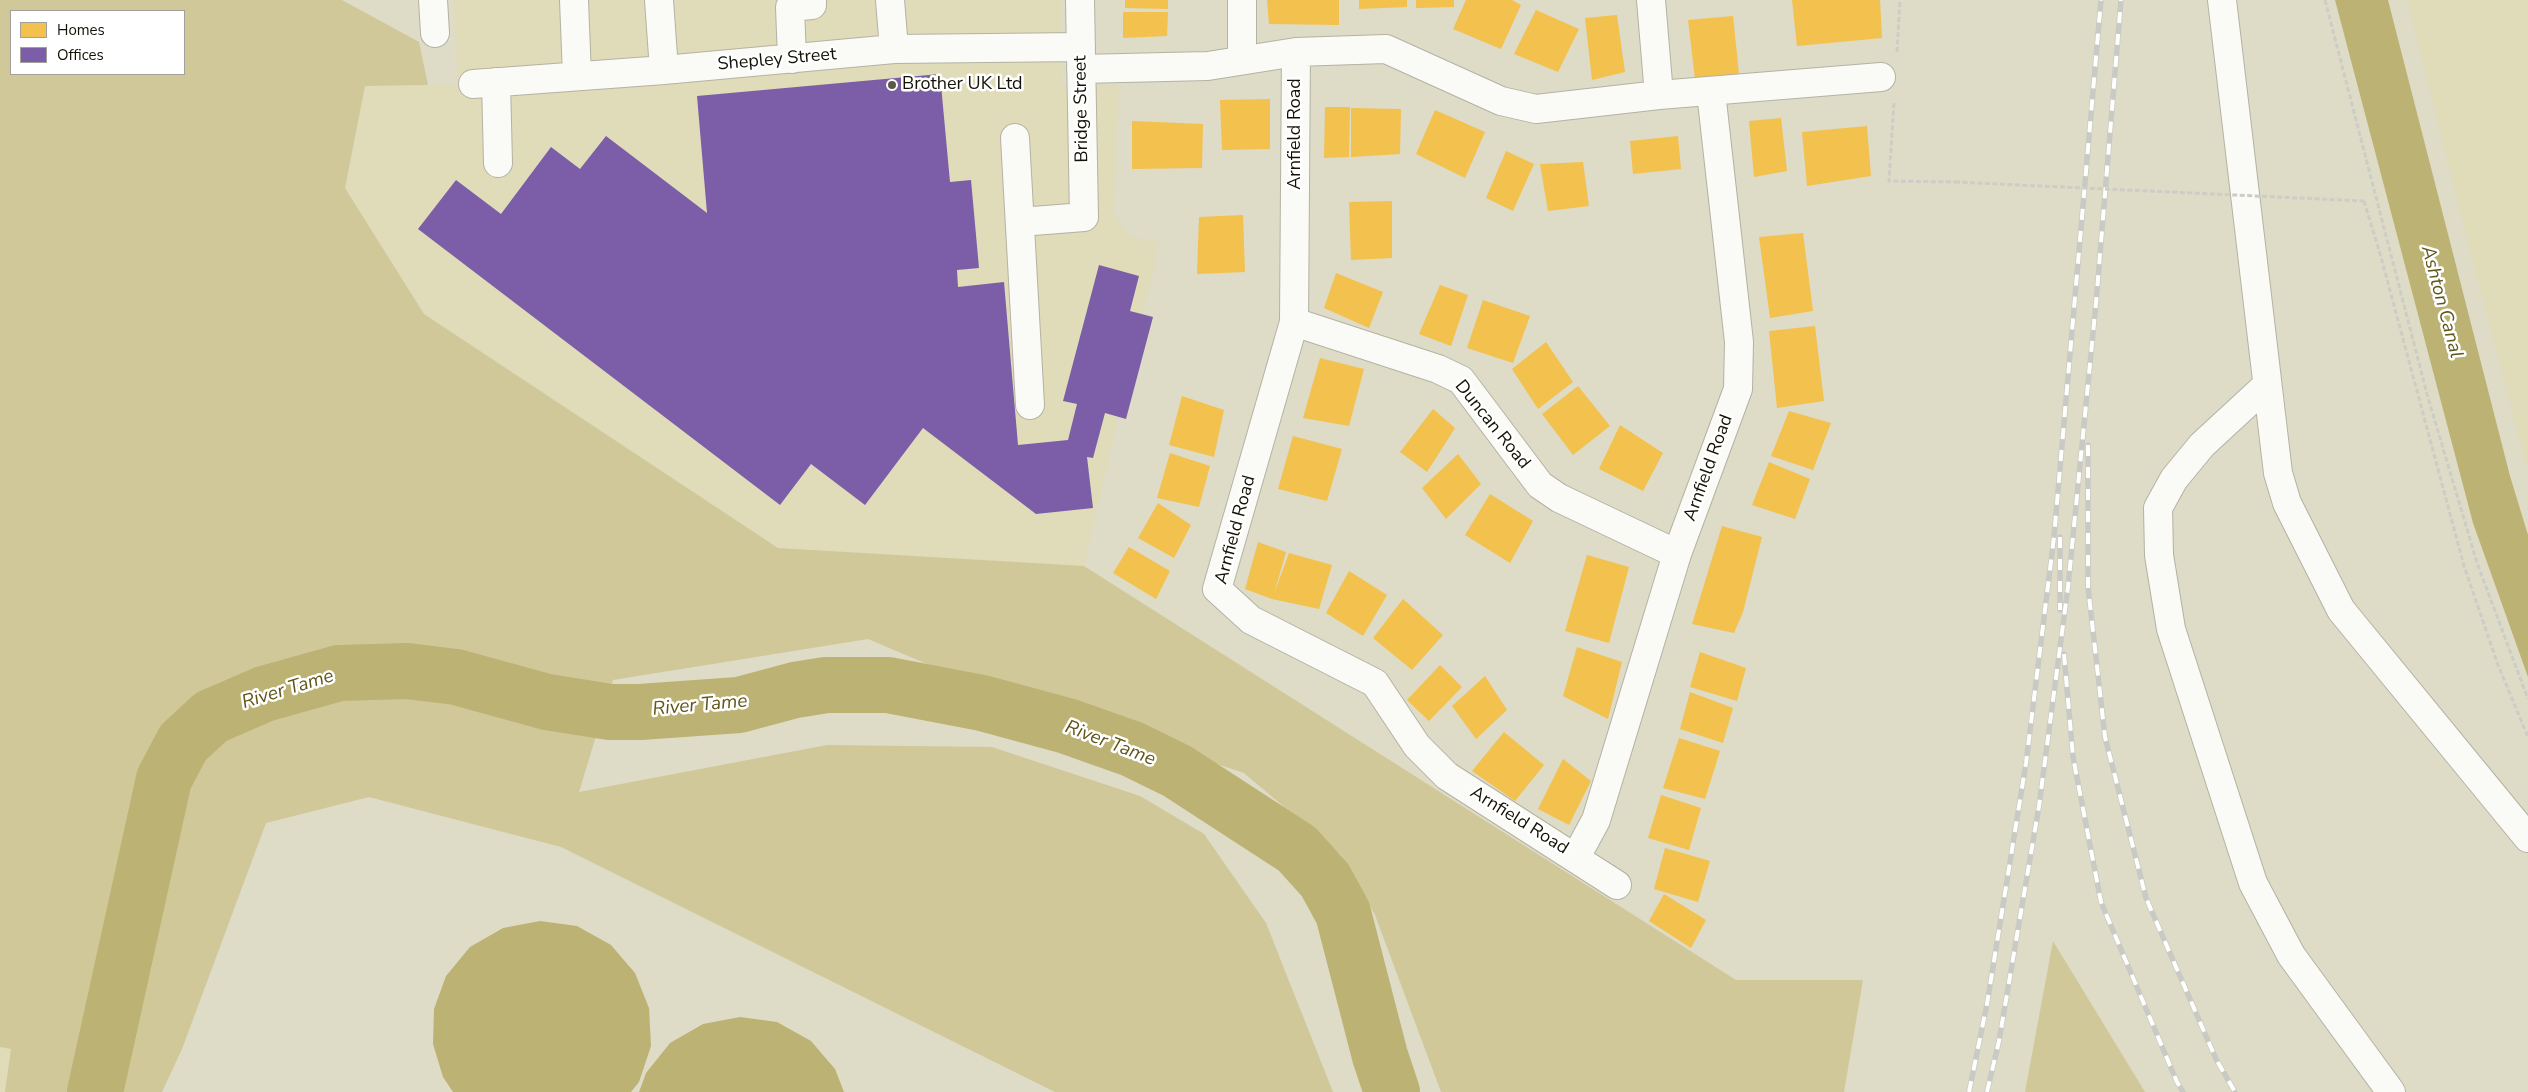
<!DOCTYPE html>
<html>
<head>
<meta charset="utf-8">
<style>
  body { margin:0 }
  #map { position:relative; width:2528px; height:1092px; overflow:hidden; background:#dedbc7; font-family:"Nunito Sans",sans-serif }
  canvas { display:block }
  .legend { position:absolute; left:10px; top:10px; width:175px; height:65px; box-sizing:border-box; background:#fff; border:1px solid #a1a09b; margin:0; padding:6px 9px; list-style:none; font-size:15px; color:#141205 }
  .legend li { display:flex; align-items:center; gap:10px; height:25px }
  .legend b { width:25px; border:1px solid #a1a09b }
</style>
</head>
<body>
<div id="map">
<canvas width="2528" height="1092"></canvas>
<ul class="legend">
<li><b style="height:14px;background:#f2c14e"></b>Homes</li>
<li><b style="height:14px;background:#7b5ea7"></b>Offices</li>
</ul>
</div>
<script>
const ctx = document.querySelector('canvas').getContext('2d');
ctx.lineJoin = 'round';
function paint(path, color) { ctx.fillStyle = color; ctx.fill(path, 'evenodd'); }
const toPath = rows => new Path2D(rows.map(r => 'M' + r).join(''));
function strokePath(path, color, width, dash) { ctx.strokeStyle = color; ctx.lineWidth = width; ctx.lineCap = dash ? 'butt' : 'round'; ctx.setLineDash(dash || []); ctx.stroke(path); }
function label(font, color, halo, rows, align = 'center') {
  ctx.font = font + ' "Nunito Sans",sans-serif'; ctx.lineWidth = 5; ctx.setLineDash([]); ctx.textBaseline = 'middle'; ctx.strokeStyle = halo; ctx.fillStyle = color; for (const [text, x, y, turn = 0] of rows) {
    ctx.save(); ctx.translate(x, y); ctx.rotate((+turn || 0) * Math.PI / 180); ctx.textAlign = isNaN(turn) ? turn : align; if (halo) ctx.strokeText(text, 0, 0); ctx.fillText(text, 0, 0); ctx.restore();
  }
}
paint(toPath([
  [453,0,1061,0,1062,85,1119,85,1113,214,1128,235,1158,243,1154,270,1142,314,1153,317,1126,419,1118,417,1084,566,779,548,424,314,345,188,365,86,458,85],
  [2407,0,2528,0,2528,473,2467,239],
  [0,1047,11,1049,5,1092,0,1092]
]), '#e0dbb9');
paint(toPath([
  [0,0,342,0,419,42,428,85,365,86,345,188,424,314,778,548,1084,566,1736,980,1863,980,1844,1092,1441,1092,1375,915,1341,855,1244,773,953,675,868,639,613,680,579,792,827,745,992,747,1140,796,1204,834,1266,923,1333,1092,1055,1092,561,847,369,797,266,823,182,1049,162,1092,5,1092,11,1049,0,1047],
  [11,11,184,11,184,74,11,74],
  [2053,941,2145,1092,2025,1092]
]), '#d0c899');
paint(toPath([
  [2335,0,2388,0,2510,476,2528,535,2528,677,2473,523],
  [540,921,577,926,611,945,635,973,649,1008,651,1046,639,1082,631,1092,453,1092,443,1077,433,1044,434,1009,446,976,470,947,503,928],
  [740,1017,777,1022,811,1041,835,1069,844,1092,639,1092,646,1073,670,1043,703,1024]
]), '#bcb273');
paint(toPath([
  [1125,0,1168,0,1168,9,1125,8],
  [1267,0,1339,0,1339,25,1269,24],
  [1359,0,1407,0,1407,7,1359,9],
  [1416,0,1454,0,1454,7,1416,8],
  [1466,0,1512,0,1521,5,1501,49,1453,29],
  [1792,0,1880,0,1882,38,1797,46],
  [1536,10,1579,29,1558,72,1514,54],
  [1123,12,1168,12,1167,36,1123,38],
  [1617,15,1625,72,1592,80,1585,18],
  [1733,16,1739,74,1695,79,1688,20],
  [1270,99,1270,149,1222,150,1220,100],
  [1325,107,1350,107,1349,157,1324,158],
  [1351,108,1401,109,1400,154,1351,157],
  [1435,110,1485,132,1465,178,1416,154],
  [1781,118,1787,171,1754,177,1749,121],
  [1132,121,1203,124,1202,168,1132,169],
  [1867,126,1871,176,1807,186,1802,132],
  [1678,136,1681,169,1633,174,1630,141],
  [1506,151,1534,164,1513,211,1486,198],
  [1583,162,1589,206,1548,211,1540,164],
  [1392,201,1392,258,1351,260,1349,202],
  [1243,215,1245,272,1197,274,1199,217],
  [1803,233,1813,311,1770,318,1759,237],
  [1336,273,1383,292,1369,328,1324,308],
  [1440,285,1468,295,1451,346,1419,334],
  [1483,300,1530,316,1513,363,1467,348],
  [1815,326,1824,401,1777,408,1769,331],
  [1546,342,1573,382,1538,409,1512,369],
  [1320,358,1364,369,1349,426,1303,418],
  [1578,386,1610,426,1573,455,1542,414],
  [1182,396,1224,410,1214,457,1169,445],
  [1433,409,1455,428,1427,472,1400,452],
  [1789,411,1831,423,1813,470,1771,456],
  [1620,425,1663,453,1643,491,1599,469],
  [1293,436,1342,449,1327,501,1278,489],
  [1170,453,1210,466,1199,507,1157,498],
  [1458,454,1481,484,1446,519,1422,488],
  [1769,462,1810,479,1795,519,1752,505],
  [1490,494,1533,521,1510,563,1465,535],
  [1158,503,1191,525,1174,558,1138,538],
  [1722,526,1762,537,1743,612,1734,633,1692,624],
  [1258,542,1286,552,1274,594,1289,553,1332,565,1319,609,1272,599,1245,589],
  [1129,547,1170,571,1156,599,1113,573],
  [1587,555,1629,567,1609,643,1565,631],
  [1349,571,1387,595,1363,636,1326,613],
  [1403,599,1443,635,1412,670,1373,638],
  [1577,647,1622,662,1608,719,1563,696],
  [1700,652,1746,668,1737,701,1690,687],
  [1440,665,1462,687,1429,721,1407,700],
  [1485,676,1507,710,1476,739,1452,706],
  [1690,692,1733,708,1723,743,1680,729],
  [1504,732,1544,765,1515,801,1472,771],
  [1679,738,1720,751,1705,799,1663,788],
  [1563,759,1591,781,1569,825,1538,809],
  [1661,795,1701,808,1689,850,1648,838],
  [1665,848,1710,861,1698,902,1654,889],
  [1664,894,1706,920,1691,948,1649,921]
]), '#f2c14e');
paint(toPath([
  [940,74,950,182,971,180,979,268,957,270,958,287,1004,282,1018,445,1068,440,1077,404,1063,401,1099,265,1139,276,1130,311,1153,317,1126,419,1105,413,1093,458,1087,457,1093,508,1036,514,923,428,865,505,811,464,780,505,418,229,456,180,501,214,551,147,580,169,606,136,707,213,697,96]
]), '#7b5ea7');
strokePath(toPath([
  [95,1092,164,779,183,743,211,717,264,694,339,673,407,671,456,677,547,702,610,712,640,712,739,705,795,690,826,685,888,685,982,703,1067,726,1132,749,1177,771,1297,849,1325,880,1343,913,1380,1056,1392,1092]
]), '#bcb273', 56);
const minor = toPath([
  [433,0,435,33],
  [574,0,577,76],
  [659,0,664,70],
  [890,0,894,49],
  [1242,0,1242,59],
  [1651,0,1659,95],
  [2222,0,2278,473,2287,503,2341,610,2528,838],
  [1296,52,1294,322,1217,589,1251,620,1375,683,1417,746,1447,776,1617,885],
  [792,59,790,7,812,5,812,0],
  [1081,69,1208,66,1296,52,1386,49,1501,101,1536,109,1659,95,1881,77],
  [496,82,498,163],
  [473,84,664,70,894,49,1081,47],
  [1015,138,1030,405],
  [1020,222,1084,217,1080,0],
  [1294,322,1438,369,1461,380,1540,485,1559,498,1677,554],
  [2267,385,2202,445,2174,479,2158,508,2159,555,2171,629,2253,883,2291,955,2391,1092],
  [1576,857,1596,820,1677,554,1738,389,1739,342,1711,92]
]);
strokePath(minor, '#b5b2a3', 30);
strokePath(toPath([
  [2325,0,2427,394,2477,563,2528,699],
  [1897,52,1900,0],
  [1894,103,1889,181,1955,182],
  [2364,201,2381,257,2464,566,2498,665,2528,737]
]), '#cdcdc6', 3, [5, 2.5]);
strokePath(minor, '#fafaf7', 28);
const rail = toPath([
  [2088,445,2088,587,2105,737,2146,898,2216,1059,2235,1092],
  [2060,537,2060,610],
  [2064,654,2073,757,2101,902,2177,1082,2183,1092],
  [1969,1092,1987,1004,2026,763,2054,537,2101,0],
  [1987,1092,1999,1041,2039,806,2068,587,2096,303,2121,0]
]);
strokePath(rail, '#cacac4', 5.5);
strokePath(rail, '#fff', 4, [11]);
strokePath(toPath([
  [1955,182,2364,201]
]), '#cdcdc6', 3, [5, 2.5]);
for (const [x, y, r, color] of [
  [892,85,5,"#5b5849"]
]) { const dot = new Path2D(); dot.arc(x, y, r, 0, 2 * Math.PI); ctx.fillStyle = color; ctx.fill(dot); strokePath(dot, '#fff', 2); }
label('18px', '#141205', '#fff', [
  ["Shepley Street",777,60,-5],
  ["Bridge Street",1082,109,-91],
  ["Arnfield Road",1296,134,-90],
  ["Duncan Road",1492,425,51],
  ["Arnfield Road",1709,468,-70],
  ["Arnfield Road",1236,530,-75],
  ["Arnfield Road",1519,821,32]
]);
label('18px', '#141205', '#fff', [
  ["Brother UK Ltd",902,85]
], 'left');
label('italic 19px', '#605619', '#fff', [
  ["Ashton Canal",2441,302,75],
  ["River Tame",288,690,-17],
  ["River Tame",700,706,-5],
  ["River Tame",1110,744,21]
]);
</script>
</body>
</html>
